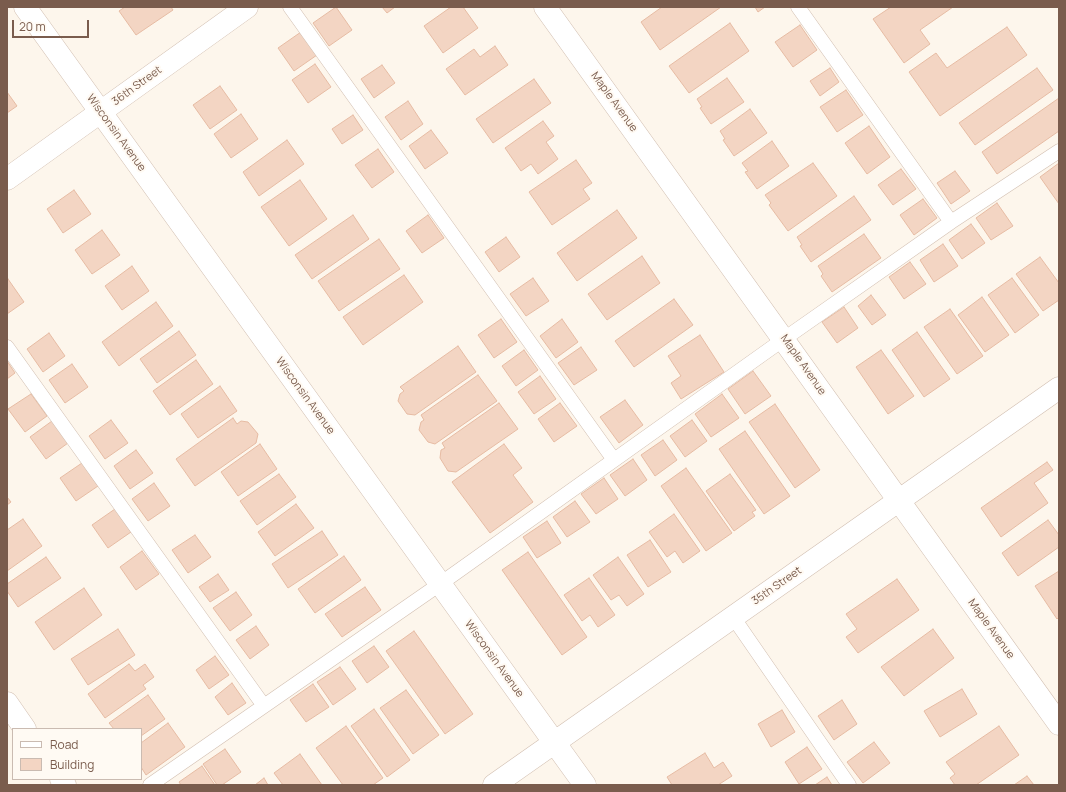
<!DOCTYPE html>
<html>
<head>
<meta charset="utf-8">
<style>
  body { margin:0 }
  #map { position:relative; width:1066px; height:792px; overflow:hidden; background:#fdf6ec; font-family:Manrope,sans-serif }
  canvas { display:block }
  .frame { position:absolute; inset:0; border:8px solid #7a5c4d; pointer-events:none }
  .legend { position:absolute; left:12px; top:728px; width:130px; height:52px; box-sizing:border-box; background:#fffaf3; border:1px solid #cabbb1; margin:0; padding:5px 7px; list-style:none; font-size:12px; color:#7a5c4d }
  .legend li { display:flex; align-items:center; gap:8px; height:20px }
  .legend b { width:20px; border:1px solid #cabbb1 }
  .scale { position:absolute; left:12px; top:20px; width:77px; height:18px; box-sizing:border-box; border:2px solid #7a5c4d; border-top:0; padding-left:5px; font-size:12px; line-height:14px; white-space:nowrap; color:#7a5c4d; -webkit-text-stroke:3px #fffaf3; paint-order:stroke }
</style>
</head>
<body>
<div id="map">
<canvas width="1066" height="792"></canvas>
<div class="frame"></div>
<ul class="legend">
<li><b style="height:5px;background:#fff"></b>Road</li>
<li><b style="height:11px;background:#f3d5c3"></b>Building</li>
</ul>
<div class="scale">20 m</div>
</div>
<script>
const ctx = document.querySelector('canvas').getContext('2d');
ctx.lineJoin = 'round';
function paint(path, color) { ctx.fillStyle = color; ctx.fill(path, 'evenodd'); }
const toPath = rows => new Path2D(rows.map(r => 'M' + r).join(''));
function strokePath(path, color, width, dash) { ctx.strokeStyle = color; ctx.lineWidth = width; ctx.lineCap = dash ? 'butt' : 'round'; ctx.setLineDash(dash || []); ctx.stroke(path); }
function label(font, color, halo, rows, align = 'center') {
  ctx.font = font + ' Manrope,sans-serif'; ctx.lineWidth = 4; ctx.setLineDash([]); ctx.textBaseline = 'middle'; ctx.strokeStyle = halo; ctx.fillStyle = color; for (const [text, x, y, turn = 0] of rows) {
    ctx.save(); ctx.translate(x, y); ctx.rotate((+turn || 0) * Math.PI / 180); ctx.textAlign = isNaN(turn) ? turn : align; if (halo) ctx.strokeText(text, 0, 0); ctx.fillText(text, 0, 0); ctx.restore();
  }
}
const building = toPath([
  [125,7,171,7,173,10,136,35,119,11,125,7],
  [336,7,352,30,329,46,313,23,336,7],
  [382,7,395,7,387,13,382,7],
  [451,7,463,7,478,28,443,53,424,26,451,7],
  [662,7,721,7,660,50,641,22,662,7],
  [755,7,765,7,758,12,755,7],
  [891,7,953,7,920,30,930,44,904,63,873,19,891,7],
  [730,23,749,51,689,93,669,66,730,23],
  [800,25,817,50,793,67,775,42,800,25],
  [1007,27,1027,55,940,116,909,72,936,53,947,68,1007,27],
  [301,32,317,55,294,71,278,48,301,32],
  [495,46,508,65,465,95,446,69,474,49,480,57,495,46],
  [315,64,331,87,308,103,292,80,315,64],
  [382,65,395,83,374,98,361,79,382,65],
  [830,68,839,82,820,96,810,81,830,68],
  [1037,68,1053,90,975,145,959,123,1037,68],
  [727,78,744,102,711,124,700,108,702,107,697,99,727,78],
  [534,79,551,103,493,143,476,119,534,79],
  [220,86,237,110,210,129,193,105,220,86],
  [846,90,863,115,837,132,820,107,846,90],
  [7,92,17,106,7,113,7,92],
  [1059,98,1059,131,997,174,982,152,1059,98],
  [408,101,423,124,401,140,385,117,408,101],
  [750,109,767,133,734,156,723,140,725,139,720,131,750,109],
  [241,114,258,139,231,158,214,134,241,114],
  [353,115,363,130,342,144,332,129,353,115],
  [543,121,554,136,546,142,558,159,538,174,531,164,521,171,505,148,543,121],
  [869,126,890,157,867,174,845,143,869,126],
  [431,130,448,153,425,169,409,146,431,130],
  [287,140,304,164,259,196,243,172,287,140],
  [772,141,789,166,757,189,745,172,748,171,742,163,772,141],
  [378,149,394,172,372,188,355,165,378,149],
  [576,160,592,183,583,189,590,199,552,225,529,192,576,160],
  [813,163,837,196,788,231,769,205,771,203,765,195,813,163],
  [1059,163,1059,204,1040,177,1059,163],
  [901,169,916,189,893,205,878,185,901,169],
  [955,171,970,191,951,204,937,183,955,171],
  [300,180,327,219,289,246,261,207,300,180],
  [74,190,91,214,63,233,47,209,74,190],
  [854,196,871,220,811,262,800,246,802,245,797,237,854,196],
  [923,199,937,218,914,235,900,215,923,199],
  [997,203,1013,226,991,240,976,218,997,203],
  [617,210,637,238,577,281,557,253,617,210],
  [353,215,369,239,312,279,295,255,353,215],
  [428,215,444,238,422,253,406,231,428,215],
  [971,224,985,243,962,259,949,240,971,224],
  [102,230,120,255,92,274,75,250,102,230],
  [864,234,881,258,832,292,821,276,823,274,818,266,864,234],
  [506,237,520,257,499,272,485,252,506,237],
  [379,239,400,269,339,311,318,281,379,239],
  [943,244,958,266,934,282,920,260,943,244],
  [642,256,660,283,607,320,588,294,642,256],
  [1040,257,1059,283,1059,300,1043,311,1016,274,1040,257],
  [910,262,926,284,904,299,889,277,910,262],
  [132,266,149,291,122,310,105,286,132,266],
  [404,275,423,302,363,345,343,317,404,275],
  [533,278,549,301,526,316,510,294,533,278],
  [1012,278,1039,315,1015,333,988,295,1012,278],
  [8,279,24,302,7,314,7,280,8,279],
  [871,295,886,315,872,325,858,306,871,295],
  [982,297,1009,335,985,352,958,315,982,297],
  [674,299,693,325,634,367,615,341,674,299],
  [156,302,173,326,119,366,102,342,156,302],
  [844,307,858,328,837,343,822,322,844,307],
  [950,309,983,356,957,374,924,327,950,309],
  [501,319,517,342,494,358,478,335,501,319],
  [562,319,578,342,556,358,540,336,562,319],
  [179,331,196,355,157,383,140,359,179,331],
  [917,332,950,379,924,397,892,350,917,332],
  [49,333,65,356,43,372,27,349,49,333],
  [700,335,724,372,681,399,671,383,681,376,668,356,700,335],
  [458,346,476,372,415,415,407,414,398,401,400,394,404,391,400,387,458,346],
  [581,347,597,370,574,385,558,363,581,347],
  [524,350,538,370,516,386,502,366,524,350],
  [881,350,914,396,888,414,856,367,881,350],
  [196,360,213,384,170,415,153,391,196,360],
  [7,361,15,373,7,379,7,361],
  [72,364,88,387,65,403,49,380,72,364],
  [753,371,771,396,745,414,728,389,753,371],
  [478,375,497,401,435,444,428,442,419,430,421,422,424,420,421,415,478,375],
  [540,376,556,399,534,414,518,392,540,376],
  [220,386,237,411,198,438,181,414,220,386],
  [31,394,47,416,25,432,8,409,31,394],
  [722,394,739,418,711,437,695,414,722,394],
  [625,400,643,425,619,443,600,417,625,400],
  [499,403,518,429,456,472,448,471,440,458,441,450,445,448,442,443,499,403],
  [560,403,577,426,554,442,538,419,560,403],
  [775,404,820,470,795,488,749,422,775,404],
  [233,418,237,424,241,421,248,422,258,434,256,443,195,486,176,459,233,418],
  [111,420,128,443,105,459,89,436,111,420],
  [692,420,707,441,685,457,670,436,692,420],
  [52,421,68,443,46,459,30,437,52,421],
  [745,431,790,496,764,514,719,449,745,431],
  [663,440,677,460,655,476,641,455,663,440],
  [260,444,277,469,238,496,221,472,260,444],
  [504,444,522,468,513,475,533,502,490,533,452,482,504,444],
  [136,450,153,473,130,489,114,466,136,450],
  [633,459,647,480,625,496,610,475,633,459],
  [1047,462,1053,470,1034,483,1048,503,1001,537,981,508,1047,462],
  [82,463,98,486,76,501,60,478,82,463],
  [686,468,732,533,706,551,661,486,686,468],
  [279,474,296,497,257,525,240,501,279,474],
  [730,474,756,510,752,512,755,516,734,531,706,491,730,474],
  [604,478,618,499,596,514,581,494,604,478],
  [154,483,170,506,148,521,132,499,154,483],
  [7,497,11,502,7,505,7,497],
  [575,501,590,522,567,537,553,517,575,501],
  [296,504,314,528,275,556,258,532,296,504],
  [115,509,131,532,108,548,92,525,115,509],
  [674,514,700,551,683,563,675,551,667,557,649,532,674,514],
  [23,519,42,546,7,571,7,530,23,519],
  [1048,520,1059,535,1059,547,1018,576,1002,553,1048,520],
  [547,521,561,543,537,558,523,537,547,521],
  [322,531,338,555,288,588,272,564,322,531],
  [195,535,211,557,188,573,172,550,195,535],
  [650,540,671,572,648,587,627,555,650,540],
  [142,551,159,574,136,590,120,567,142,551],
  [528,552,587,637,562,655,502,570,528,552],
  [344,556,361,580,315,613,298,589,344,556],
  [46,557,61,578,18,607,7,591,7,584,46,557],
  [618,557,644,594,627,606,619,595,611,600,593,575,618,557],
  [1059,571,1059,617,1057,619,1035,586,1059,571],
  [218,574,229,590,210,602,199,587,218,574],
  [589,578,615,615,598,627,590,615,582,621,564,595,589,578],
  [897,579,919,610,858,653,846,637,857,629,846,614,897,579],
  [365,587,381,610,342,637,325,614,365,587],
  [84,588,102,615,54,650,35,622,84,588],
  [236,592,252,615,230,631,213,608,236,592],
  [256,626,269,645,250,659,236,640,256,626],
  [118,629,135,655,88,685,71,659,118,629],
  [933,629,954,658,904,696,881,667,933,629],
  [414,631,473,714,445,734,386,651,414,631],
  [374,646,389,667,367,683,352,661,374,646],
  [215,656,229,675,209,689,196,670,215,656],
  [129,664,135,671,145,664,154,677,143,685,146,689,105,718,88,694,129,664],
  [340,667,356,689,333,705,317,682,340,667],
  [232,683,246,703,228,715,215,697,232,683],
  [313,684,329,707,306,722,290,700,313,684],
  [962,689,977,714,940,737,924,711,962,689],
  [406,690,439,735,413,754,380,708,406,690],
  [148,695,165,719,141,736,141,729,114,729,109,723,148,695],
  [842,700,857,724,834,740,818,716,842,700],
  [374,709,410,760,387,777,351,726,374,709],
  [782,710,795,732,771,747,758,724,782,710],
  [168,723,185,747,146,775,141,767,141,743,168,723],
  [346,726,383,778,373,785,343,785,316,748,346,726],
  [999,726,1019,755,976,785,955,785,950,778,955,774,946,762,999,726],
  [874,742,890,763,863,783,847,762,874,742],
  [807,747,822,769,799,784,785,762,807,747],
  [225,749,241,772,222,785,217,785,203,764,225,749],
  [705,753,714,768,723,762,732,776,718,785,672,785,667,777,705,753],
  [300,754,322,785,283,785,274,773,300,754],
  [202,766,215,785,181,785,179,782,202,766],
  [1027,776,1034,785,1014,785,1027,776],
  [827,777,832,785,815,785,827,777],
  [264,778,268,785,255,785,264,778]
]);
paint(building, '#f3d5c3');
strokePath(building, '#e6bba3', 1);
const service = toPath([
  [290,7,614,460],
  [798,7,951,222],
  [7,347,264,706],
  [733,617,849,785],
  [150,785,440,584,784,339,951,222,1059,151]
]);
const minor = toPath([
  [25,7,585,785],
  [545,7,1059,724],
  [7,179,247,7],
  [7,703,25,729],
  [61,779,65,785],
  [494,785,1059,388]
]);
strokePath(service, '#d1beb0', 15);
strokePath(minor, '#d1beb0', 23);
strokePath(service, '#fff', 14);
strokePath(minor, '#fff', 22);
label('11px', '#7a5c4d', '#fffaf3', [
  ["36th Street",137,86,-36],
  ["Maple Avenue",614,102,54],
  ["Wisconsin Avenue",116,133,54],
  ["Maple Avenue",803,365,55],
  ["Wisconsin Avenue",305,396,54],
  ["35th Street",777,586,-35],
  ["Maple Avenue",991,629,54],
  ["Wisconsin Avenue",494,659,54]
]);
</script>
</body>
</html>
